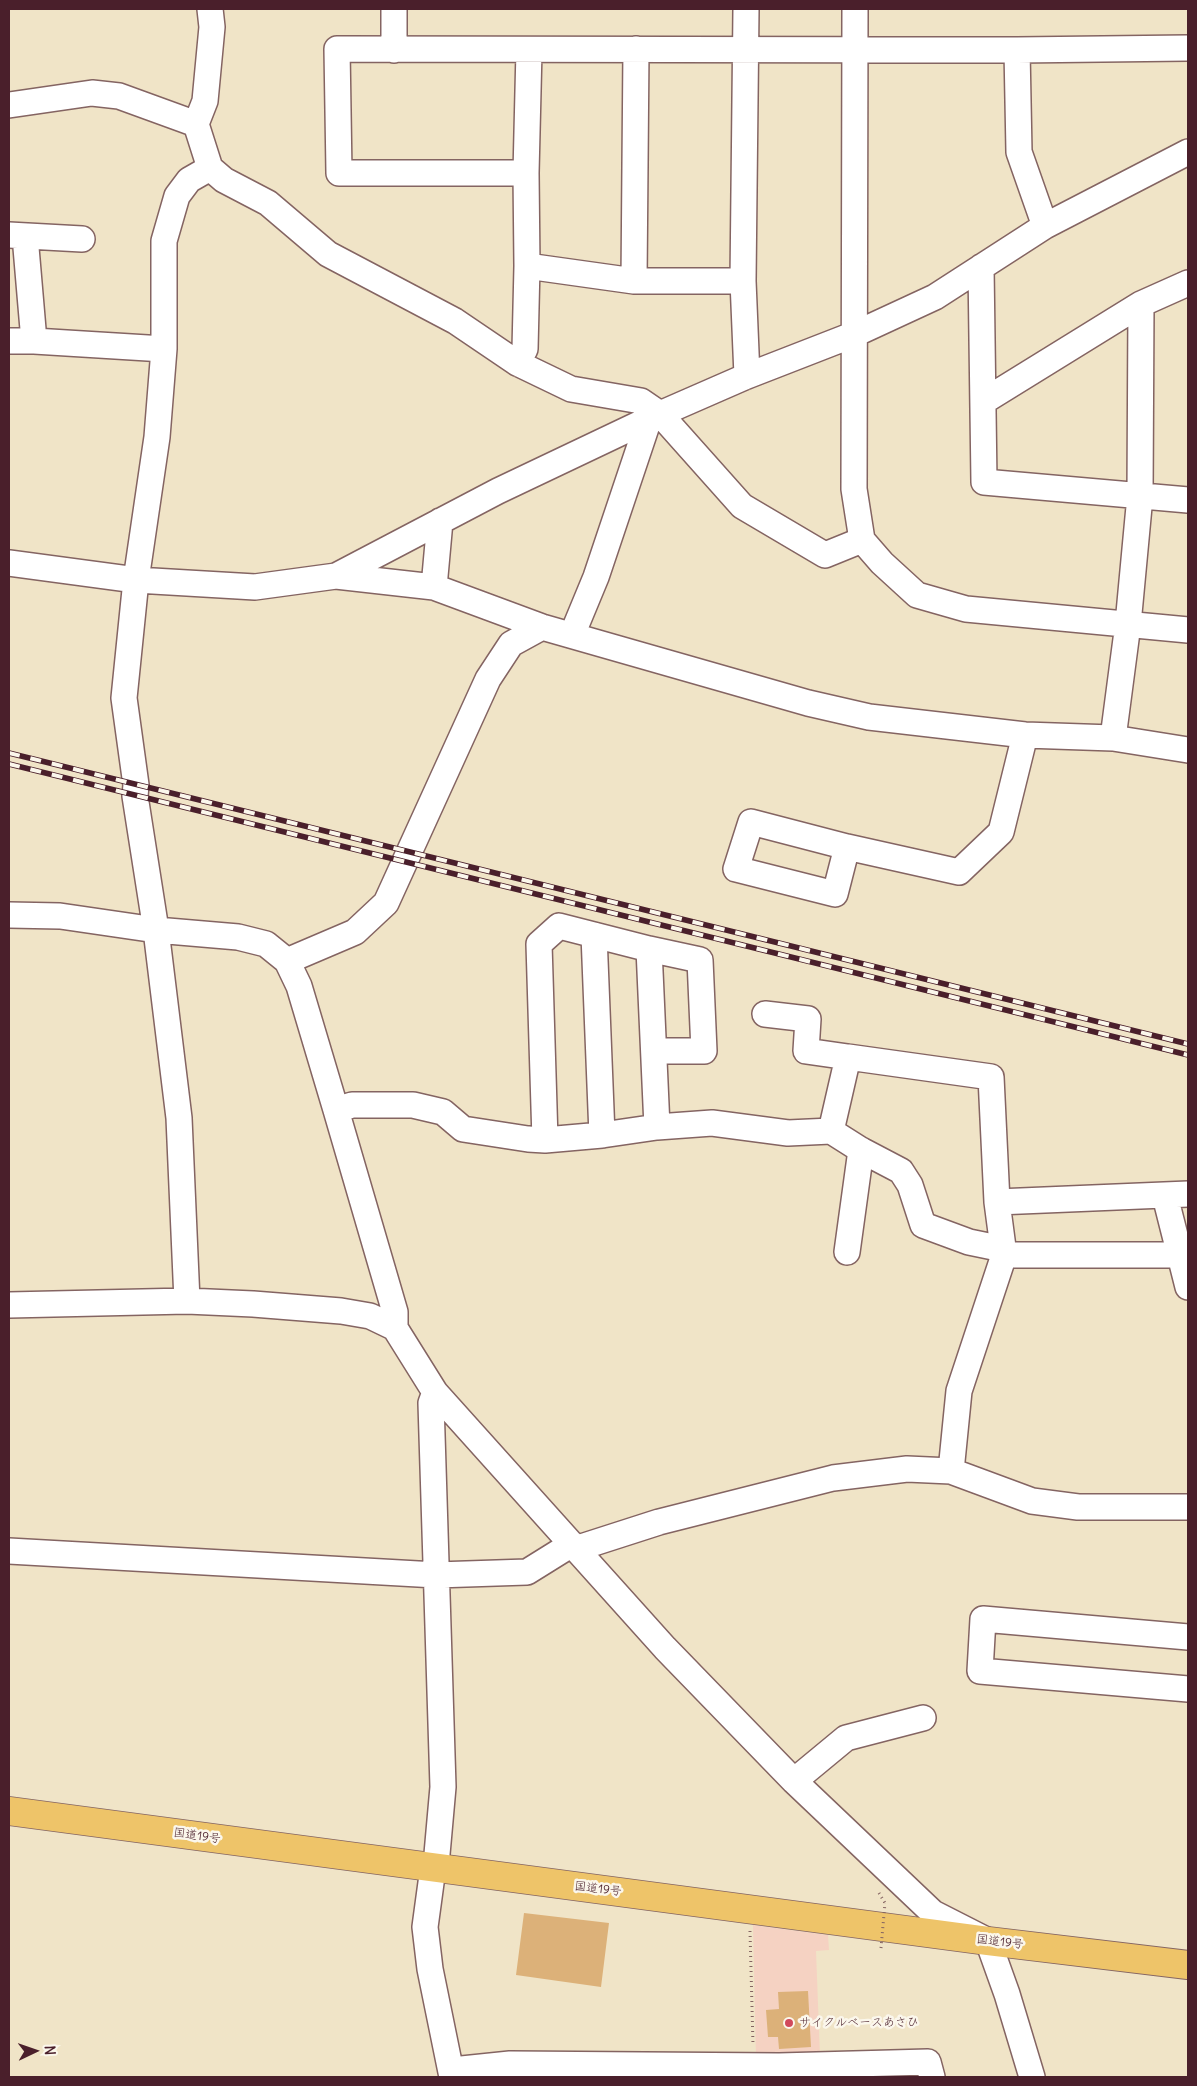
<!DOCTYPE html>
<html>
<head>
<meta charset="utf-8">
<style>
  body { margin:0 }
  #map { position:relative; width:1197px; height:2086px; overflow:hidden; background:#f0e4c7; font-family:Delius,sans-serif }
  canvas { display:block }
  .frame { position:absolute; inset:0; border:10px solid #4a1f2b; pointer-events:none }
  .north { position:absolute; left:10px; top:2026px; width:50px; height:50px; -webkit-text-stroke:4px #fbf7ec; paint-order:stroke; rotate:87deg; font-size:14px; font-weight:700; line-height:20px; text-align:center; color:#4a1f2b }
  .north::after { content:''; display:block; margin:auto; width:18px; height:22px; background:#4a1f2b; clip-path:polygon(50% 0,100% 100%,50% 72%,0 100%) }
</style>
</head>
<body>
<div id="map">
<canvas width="1197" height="2086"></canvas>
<div class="frame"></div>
<div class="north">N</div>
</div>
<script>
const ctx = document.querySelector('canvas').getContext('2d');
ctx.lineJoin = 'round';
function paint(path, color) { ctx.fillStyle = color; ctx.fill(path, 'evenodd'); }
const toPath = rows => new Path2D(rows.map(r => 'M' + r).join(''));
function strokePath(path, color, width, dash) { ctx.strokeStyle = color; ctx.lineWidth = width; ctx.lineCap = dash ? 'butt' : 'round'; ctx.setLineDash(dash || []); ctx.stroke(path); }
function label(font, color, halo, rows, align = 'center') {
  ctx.font = font + ' Delius,"Klee One",sans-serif'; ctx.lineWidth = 5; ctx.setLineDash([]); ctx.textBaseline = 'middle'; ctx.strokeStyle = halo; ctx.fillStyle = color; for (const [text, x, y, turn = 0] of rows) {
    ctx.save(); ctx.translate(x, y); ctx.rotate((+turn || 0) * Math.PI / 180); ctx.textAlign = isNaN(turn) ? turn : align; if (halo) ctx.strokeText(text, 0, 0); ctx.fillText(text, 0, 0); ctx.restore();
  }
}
paint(toPath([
  [753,1925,828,1935,829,1950,816,1951,820,2056,756,2057]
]), '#f5d2c2');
paint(toPath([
  [524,1913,609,1923,601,1987,516,1975],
  [808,1991,811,2047,779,2049,778,2037,768,2037,766,2010,779,2009,778,1992]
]), '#dcb179');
const minor = toPath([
  [210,9,212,27,205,101,196,124,210,168,224,180,268,203,328,254,455,321,517,363,571,389,641,401,660,414,742,506,825,555,862,540],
  [394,9,394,50],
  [746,9,743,281,747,376],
  [855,9,854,489,862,540,882,563,917,595,966,609,1188,630],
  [1017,50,1019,152,1045,226],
  [9,105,92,93,119,96,196,124],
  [526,173,529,50],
  [9,235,82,239],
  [25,236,34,341],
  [981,267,984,482,1188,500],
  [634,281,636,49],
  [743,281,634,281,527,266,526,173,339,173,337,49,1017,50,1188,48],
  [9,341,34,341,164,349],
  [517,363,525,349,527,266],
  [984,401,1141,304,1188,283],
  [9,563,136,580,255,587,336,576,434,587,542,627,808,703,869,717,1025,735,1113,738,1188,750],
  [336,576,498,491,660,414,747,376,855,334,935,297,1045,226,1188,152],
  [434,587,440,521],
  [572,635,596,577,649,419],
  [1113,738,1128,624,1140,496,1141,304],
  [847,847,835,894,736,869,751,822,847,847,959,872,1001,832,1025,735],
  [9,915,60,916,156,930,238,937,266,944,287,961,299,986,336,1110,395,1312,395,1328],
  [594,935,602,1135],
  [649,949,700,960,704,1051,654,1051],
  [287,961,355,932,386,903,488,679,511,644,542,627],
  [765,1014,808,1019,806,1051,848,1057],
  [336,1110,352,1105,413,1105,443,1112,463,1129,528,1139,545,1140,602,1135,657,1127,712,1123,788,1133,831,1131,861,1150,901,1171,910,1185,923,1225,969,1242,1003,1249],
  [831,1131,848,1057,991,1077,997,1202],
  [545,1140,539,944,559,926,649,949,657,1127],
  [1165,1196,1188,1287],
  [847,1252,861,1150],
  [1004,1255,1180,1255],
  [187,1301,179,1118,156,930,135,796,136,785,124,698,136,580,157,437,164,349,164,241,177,196,189,180,210,168],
  [9,1305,187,1301,253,1304,341,1311,370,1316,395,1328,435,1392,665,1648,794,1781,933,1913,988,1941,1007,1994,1032,2077],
  [435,1392,431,1403,443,1787,437,1854,433,1868,425,1927,430,1969,452,2077],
  [951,1471,959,1391,1004,1255,997,1202,1188,1194],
  [575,1549,659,1522,833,1478,907,1469,951,1471,1032,1501,1078,1507,1188,1507],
  [9,1551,436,1575,527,1572,572,1544],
  [1188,1637,983,1619,980,1671,1188,1689],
  [794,1781,846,1738,923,1718],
  [452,2070,510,2064,779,2066,928,2062,932,2077]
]);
const highway = toPath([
  [9,1811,988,1941,1188,1965]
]);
strokePath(minor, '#846462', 28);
strokePath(highway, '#846462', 30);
strokePath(toPath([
  [879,1893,885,1903],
  [750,1931,753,2045]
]), '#846462', 3, [1, 4]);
strokePath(minor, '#fff', 25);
strokePath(highway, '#eec469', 28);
const rail = toPath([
  [9,753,1188,1044],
  [9,764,1188,1055]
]);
strokePath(rail, '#4a1f2b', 5.5);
strokePath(rail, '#fbf7ec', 4, [11]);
strokePath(toPath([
  [881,1948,885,1903]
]), '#846462', 3, [1, 4]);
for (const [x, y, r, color] of [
  [789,2023,5,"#d1495b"]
]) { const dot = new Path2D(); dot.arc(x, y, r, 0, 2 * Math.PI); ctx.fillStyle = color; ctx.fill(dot); strokePath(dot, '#fbf7ec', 2); }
label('12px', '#4a1f2b', '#fbf7ec', [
  ["国道19号",197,1836,8],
  ["国道19号",598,1889,7],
  ["国道19号",1000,1942,7]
]);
label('12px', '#4a1f2b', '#fbf7ec', [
  ["サイクルベースあさひ",799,2023]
], 'left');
</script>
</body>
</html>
